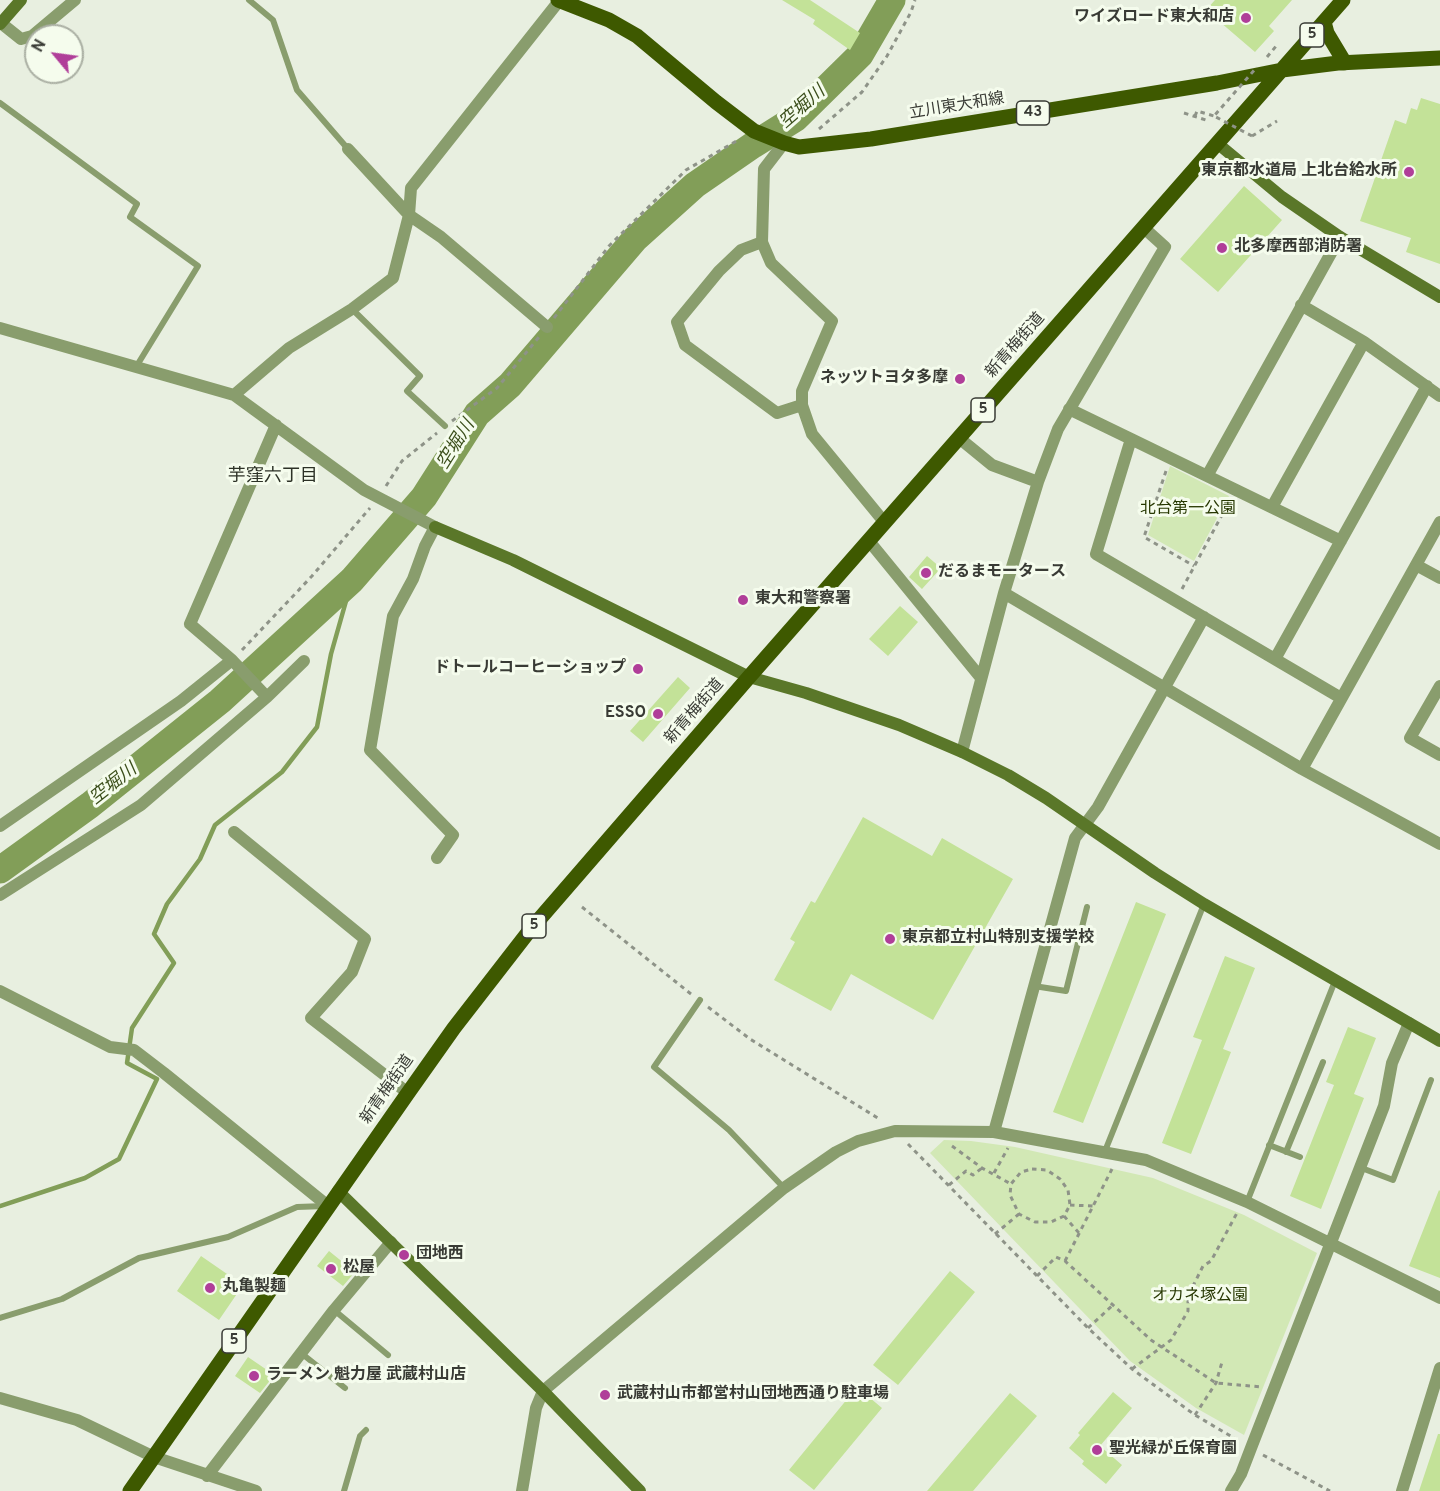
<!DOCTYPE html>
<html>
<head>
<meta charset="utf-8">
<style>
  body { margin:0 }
  #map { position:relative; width:1440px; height:1491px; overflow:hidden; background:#e8efe0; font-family:Overpass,sans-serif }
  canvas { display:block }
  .north { position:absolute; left:24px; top:24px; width:60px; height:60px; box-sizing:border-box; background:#f5fced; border:2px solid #aaafa3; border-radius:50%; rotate:299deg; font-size:16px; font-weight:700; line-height:24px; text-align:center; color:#393b35 }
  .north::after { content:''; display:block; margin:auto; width:21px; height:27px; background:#b03e99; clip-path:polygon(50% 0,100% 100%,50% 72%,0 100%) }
</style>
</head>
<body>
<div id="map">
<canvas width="1440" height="1491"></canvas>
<div class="north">N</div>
</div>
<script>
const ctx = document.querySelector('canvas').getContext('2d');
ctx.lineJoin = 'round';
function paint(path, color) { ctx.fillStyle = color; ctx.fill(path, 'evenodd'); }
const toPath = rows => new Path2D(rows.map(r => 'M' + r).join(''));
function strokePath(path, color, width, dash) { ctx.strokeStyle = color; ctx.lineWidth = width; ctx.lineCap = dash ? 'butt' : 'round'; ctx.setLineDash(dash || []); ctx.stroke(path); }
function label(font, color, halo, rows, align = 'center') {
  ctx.font = font + ' Overpass,"Noto Sans JP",sans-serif'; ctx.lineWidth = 6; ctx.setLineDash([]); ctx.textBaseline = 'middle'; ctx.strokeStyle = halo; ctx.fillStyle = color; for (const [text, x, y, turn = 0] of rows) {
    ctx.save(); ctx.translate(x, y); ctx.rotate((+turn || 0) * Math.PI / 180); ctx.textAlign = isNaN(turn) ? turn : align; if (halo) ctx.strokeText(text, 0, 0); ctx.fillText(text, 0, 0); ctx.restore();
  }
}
paint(toPath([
  [1170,466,1229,496,1194,561,1148,535],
  [944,1140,971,1141,1015,1147,1153,1178,1244,1215,1317,1253,1244,1435,1196,1408,1130,1361,930,1153]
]), '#d2e8b5');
strokePath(toPath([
  [0,1206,85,1178,119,1159,157,1079,127,1063,132,1028,174,963,154,934,167,904,200,859,215,825,282,772,317,727,331,654,352,580]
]), '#829e58', 4.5);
strokePath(toPath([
  [0,870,90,805,220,701,352,580,424,497,477,414,510,385,635,239,695,185,753,145,796,118,860,55,892,0]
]), '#829e58', 27);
paint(toPath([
  [782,0,810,0,860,33,850,50,813,24,815,20],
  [1215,0,1292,0,1269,26,1274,31,1255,52,1206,10],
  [1421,98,1440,104,1440,264,1406,252,1411,238,1360,221,1395,120,1406,124,1411,108,1417,110],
  [1244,186,1282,220,1218,292,1180,259],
  [927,556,941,568,922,589,909,577],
  [900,606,918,622,888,656,869,639],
  [678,677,690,688,643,742,630,731],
  [863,817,932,856,942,838,1013,879,933,1020,851,974,831,1011,774,980,795,942,790,939,811,901,815,903],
  [1136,902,1166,914,1083,1123,1053,1112],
  [1225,956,1255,968,1223,1049,1231,1052,1191,1154,1162,1143,1202,1040,1193,1037],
  [1348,1027,1376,1038,1354,1094,1364,1098,1321,1209,1290,1196,1334,1085,1326,1082],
  [1439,1190,1440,1191,1440,1278,1409,1266],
  [329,1251,355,1272,343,1286,317,1266],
  [201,1256,243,1285,219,1320,177,1291],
  [950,1271,975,1292,898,1385,873,1365],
  [248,1357,267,1370,265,1374,272,1378,260,1393,235,1376],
  [857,1387,882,1408,814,1490,789,1470],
  [1113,1392,1132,1408,1100,1446,1122,1465,1106,1484,1082,1464,1084,1461,1069,1448,1080,1435,1078,1433],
  [1010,1393,1037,1416,973,1491,927,1491],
  [1438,1434,1440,1434,1440,1491,1419,1491]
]), '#c3e298');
strokePath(toPath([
  [1267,57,1277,45],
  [1184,113,1206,120],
  [1195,116,1197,111,1214,116],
  [819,129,862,92,887,56,911,12,915,0],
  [1252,136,1277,121],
  [554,318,609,246,686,170,740,139],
  [452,421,497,388,539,337],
  [1166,471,1144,537,1194,566],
  [386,486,402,461,437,433],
  [1182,589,1229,502],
  [242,650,312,576,370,508],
  [582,907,691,994],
  [708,1007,750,1039,881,1120],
  [908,1144,1088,1328,1132,1369,1195,1415,1239,1441],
  [952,1146,982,1168,1011,1184],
  [1032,1169,1047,1170,1060,1179,1068,1190,1070,1205,1064,1216,1051,1222,1035,1222,1019,1214,1010,1195,1011,1184,1021,1172,1032,1169],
  [994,1173,1008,1148],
  [949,1185,966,1171,973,1175,982,1168],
  [1070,1205,1093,1206],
  [1064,1216,1079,1233],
  [995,1234,1019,1214],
  [1065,1261,1112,1169],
  [1037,1276,1056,1257,1065,1261,1151,1340,1216,1383,1262,1387],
  [1088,1328,1113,1305],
  [1132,1369,1171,1340,1188,1311,1188,1296,1203,1266,1211,1261,1237,1213],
  [1195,1415,1216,1383,1222,1362],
  [1263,1455,1330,1491]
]), '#8e9388', 3, [4.5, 4.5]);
strokePath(toPath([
  [249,0,273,20,297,90,348,149],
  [0,103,137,204,130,217,198,266,136,367],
  [352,309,420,376,407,391,445,426],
  [1034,986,1066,991,1087,907],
  [700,1000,654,1067,729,1130,784,1188],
  [1269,1145,1300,1157],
  [1105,1151,1204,904],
  [1286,1152,1323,1062],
  [1359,1167,1393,1180,1431,1080],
  [1247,1202,1335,981],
  [334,1310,388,1355],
  [0,1318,62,1299,139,1258,228,1237,297,1207,325,1206],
  [301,1353,345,1388],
  [344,1491,360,1436,366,1430]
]), '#899d6d', 6);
strokePath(toPath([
  [1,23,21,39,32,36,75,0],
  [784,143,764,169,762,242,771,263,832,321,802,391,802,405,812,434,885,523],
  [348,149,409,215,441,237,547,327],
  [762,242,741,250,719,271,677,322,685,345,777,413,802,405],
  [1301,305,1364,342,1440,396],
  [0,328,234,395,364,490,435,527,425,546,413,579,393,616,370,750,453,835,437,858],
  [234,395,289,348,352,309,393,278,409,215,411,188,559,1],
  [1069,409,1131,439],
  [959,438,992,465,1038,482],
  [1207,476,1340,237],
  [1272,507,1364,342],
  [869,541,981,678],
  [1341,541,1131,439,1096,554,1341,698],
  [1416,565,1440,578],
  [1004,593,1302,769,1440,844],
  [1275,659,1427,386],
  [1440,686,1410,738,1440,755],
  [267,697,232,660,190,624,276,425],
  [962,752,1004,593,1038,482,1058,429,1165,247,1144,228],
  [1302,769,1440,522],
  [0,826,181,701,232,660],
  [234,832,365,939,352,972,311,1018,408,1093],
  [0,895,141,805,267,697,304,661],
  [0,991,110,1047,134,1050,164,1073,328,1206],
  [994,1132,1075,838,1098,807,1204,617],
  [0,1398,77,1420,154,1457,256,1491],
  [207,1476,334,1310,391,1242],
  [522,1491,536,1408,543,1391,784,1188,836,1152,858,1141,895,1131,994,1132,1146,1160,1247,1202,1440,1298],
  [1231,1491,1241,1474,1251,1448,1384,1106,1392,1063,1409,1023],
  [1402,1491,1440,1368]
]), '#899d6d', 12);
strokePath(toPath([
  [0,24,21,0],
  [1217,143,1282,197,1340,237,1440,297],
  [435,527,513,560,749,677,806,693,899,725,962,752,1008,775,1046,798,1155,873,1204,904,1440,1041],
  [338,1191,543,1391,640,1491]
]), '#5a7729', 12);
strokePath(toPath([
  [558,0,609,20,637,36,716,102,754,131,784,143,799,147,871,139,1217,83,1282,70,1338,63,1440,58],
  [1324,22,1327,33,1345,63],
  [130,1491,408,1093,454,1028,530,930,749,677,1343,0]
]), '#3e5900', 15);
strokePath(toPath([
  [1252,136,1214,116,1257,67]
]), '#8e9388', 3, [4.5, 4.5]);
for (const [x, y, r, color] of [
  [1246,18,6,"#b03e99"],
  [1409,172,6,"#b03e99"],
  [1222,248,6,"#b03e99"],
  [960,379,6,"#b03e99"],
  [926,573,6,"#b03e99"],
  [743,600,6,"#b03e99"],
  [638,669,6,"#b03e99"],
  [658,714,6,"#b03e99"],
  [890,939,6,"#b03e99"],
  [404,1255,6,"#b03e99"],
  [331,1269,6,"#b03e99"],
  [210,1288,6,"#b03e99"],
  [254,1376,6,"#b03e99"],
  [605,1395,6,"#b03e99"],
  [1097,1450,6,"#b03e99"]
]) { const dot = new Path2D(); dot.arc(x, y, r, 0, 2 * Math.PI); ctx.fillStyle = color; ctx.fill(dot); strokePath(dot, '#f5fced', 2); }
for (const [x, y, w] of [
  [1312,35,24],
  [1033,113,33],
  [983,410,24],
  [534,926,24],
  [234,1341,24]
]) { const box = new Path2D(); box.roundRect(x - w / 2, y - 12, w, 24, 4.5); ctx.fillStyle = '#f5fced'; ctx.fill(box); strokePath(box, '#393b35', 1.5); }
label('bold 15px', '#393b35', null, [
  ["5",1312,35],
  ["43",1033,113],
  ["5",983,410],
  ["5",534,926],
  ["5",234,1341]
]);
label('bold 16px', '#393b35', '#f5fced', [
  ["ワイズロード東大和店",1234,18,"right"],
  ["東京都水道局 上北台給水所",1397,172,"right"],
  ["北多摩西部消防署",1234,248],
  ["ネッツトヨタ多摩",948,379,"right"],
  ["だるまモータース",938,573],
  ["東大和警察署",755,600],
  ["ドトールコーヒーショップ",626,669,"right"],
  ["ESSO",646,714,"right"],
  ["東京都立村山特別支援学校",902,939],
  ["団地西",416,1255],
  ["松屋",343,1269],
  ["丸亀製麺",222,1288],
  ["ラーメン 魁力屋 武蔵村山店",266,1376],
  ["武蔵村山市都営村山団地西通り駐車場",617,1395],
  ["聖光緑が丘保育園",1109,1450]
], 'left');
label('16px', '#393b35', '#f5fced', [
  ["立川東大和線",957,107,-9],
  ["新青梅街道",1016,346,-49],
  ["新青梅街道",695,712,-49],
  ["新青梅街道",388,1090,-55]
]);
label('16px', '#273802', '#f5fced', [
  ["北台第一公園",1188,510],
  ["オカネ塚公園",1200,1297]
]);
label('italic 18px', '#3c4f1c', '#f5fced', [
  ["空堀川",803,108,-41],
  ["空堀川",457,445,-58],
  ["空堀川",114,785,-38]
]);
label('18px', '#2c3126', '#f5fced', [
  ["芋窪六丁目",273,477]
]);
</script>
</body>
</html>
